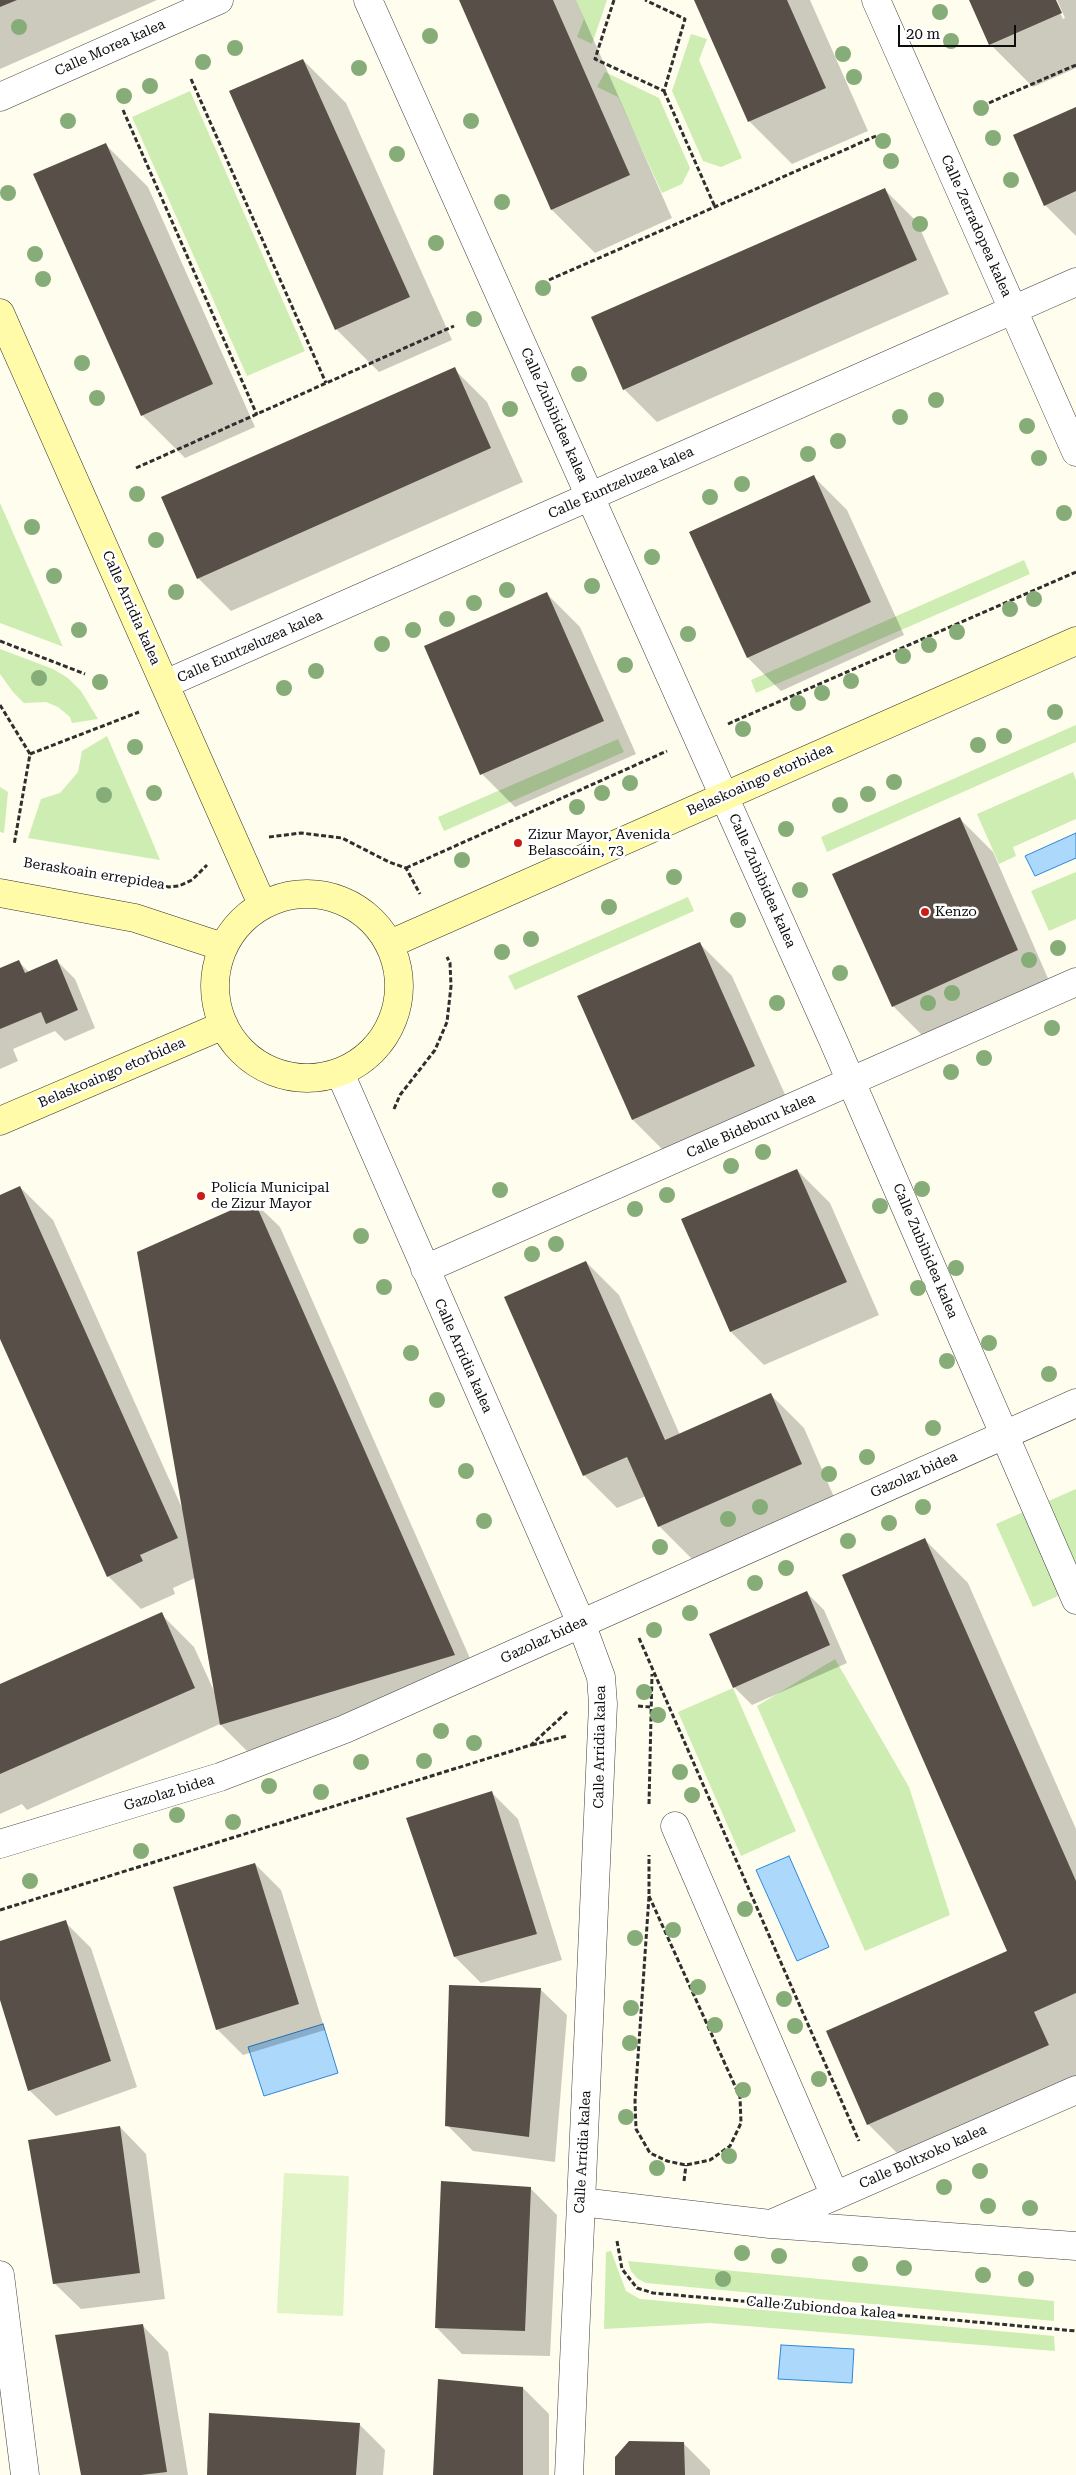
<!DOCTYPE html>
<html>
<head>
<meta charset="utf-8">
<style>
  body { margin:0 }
  #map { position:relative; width:1076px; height:2475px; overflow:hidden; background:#fffded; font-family:"Roboto Serif",serif }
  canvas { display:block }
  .scale { position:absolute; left:898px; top:25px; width:118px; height:22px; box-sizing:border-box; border:2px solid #0d0d0d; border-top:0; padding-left:6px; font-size:15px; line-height:18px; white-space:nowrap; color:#0d0d0d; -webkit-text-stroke:4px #fff; paint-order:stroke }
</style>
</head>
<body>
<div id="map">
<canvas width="1076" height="2475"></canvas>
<div class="scale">20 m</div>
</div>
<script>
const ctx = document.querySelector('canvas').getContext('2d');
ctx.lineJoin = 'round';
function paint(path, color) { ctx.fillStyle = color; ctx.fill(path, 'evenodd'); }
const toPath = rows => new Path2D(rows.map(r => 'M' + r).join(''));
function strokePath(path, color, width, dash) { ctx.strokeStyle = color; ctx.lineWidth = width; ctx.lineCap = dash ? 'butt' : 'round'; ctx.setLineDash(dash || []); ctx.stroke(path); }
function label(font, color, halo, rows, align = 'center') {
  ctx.font = font + ' "Roboto Serif",serif'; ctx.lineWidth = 5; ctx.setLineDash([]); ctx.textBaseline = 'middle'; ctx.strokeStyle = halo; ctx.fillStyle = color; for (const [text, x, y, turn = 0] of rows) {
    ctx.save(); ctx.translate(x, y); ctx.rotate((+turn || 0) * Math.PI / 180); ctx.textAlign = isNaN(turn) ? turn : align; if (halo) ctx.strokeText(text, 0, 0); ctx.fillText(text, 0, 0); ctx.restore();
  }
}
paint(toPath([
  [576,0,607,0,592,44,577,37,584,19],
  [691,34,707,39,699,60,742,158,721,167,703,161,672,91],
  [605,72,659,98,690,168,682,184,662,193,618,97,597,87],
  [190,91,305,351,247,376,132,117],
  [0,503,63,647,64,647,0,623],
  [1024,560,1030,574,756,693,751,680],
  [0,649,53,669,68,678,81,691,98,719,72,723,70,717,58,707,46,702,24,703,13,692,0,674],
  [1076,725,1076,742,827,852,821,837],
  [107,736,148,831,160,860,28,838,41,799,60,793,78,772,82,751],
  [618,739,624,752,444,831,438,817],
  [1073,772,1076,780,1076,819,1013,847,1016,856,999,864,977,814],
  [0,787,8,792,4,833,0,832],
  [1076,872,1076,919,1049,931,1031,891],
  [688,897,694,911,515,990,508,976],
  [1076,1489,1076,1588,1033,1607,996,1524],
  [835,1659,909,1787,950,1915,865,1951,757,1706],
  [733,1688,796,1831,741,1856,678,1712],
  [611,2251,626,2291,640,2299,1054,2336,1055,2351,710,2323,604,2329,606,2252],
  [628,2261,1054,2301,1054,2321,646,2283,638,2279,631,2271]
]), '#cdedb3');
paint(toPath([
  [284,2173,349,2176,343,2316,277,2313]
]), '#e0f4c5');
const water = toPath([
  [1076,833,1076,858,1035,876,1025,856,1076,833],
  [789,1856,829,1947,797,1961,756,1870,789,1856],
  [323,2024,338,2073,264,2096,248,2047,323,2024],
  [781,2345,854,2349,852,2383,778,2379,781,2345]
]);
paint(water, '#acd8fc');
strokePath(water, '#2c88da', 1);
paint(toPath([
  [0,0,157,0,0,69],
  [460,0,576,0,672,218,595,253,552,210],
  [696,0,810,0,868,131,792,164,750,122],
  [971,0,1054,0,1063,19,1065,18,1057,0,1076,0,1076,68,1033,87,990,44],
  [303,60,346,103,452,340,379,372,336,329],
  [1076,109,1076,236,1045,205],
  [105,144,148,187,255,427,185,458,142,415],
  [884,189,917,222,949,294,657,422,624,389],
  [454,369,487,402,523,482,231,611,198,578],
  [814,477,847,510,904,635,781,691,748,658],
  [547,594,580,627,636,754,515,807,482,774],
  [960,819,993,852,1050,983,926,1039,893,1006],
  [699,943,732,976,787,1099,666,1153,633,1120,578,996],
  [57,961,75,979,95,1028,65,1041,55,1031,13,1049,18,1061,0,1069,0,970,19,962,29,972],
  [797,1170,830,1203,879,1315,764,1365,731,1332,682,1220],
  [20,1187,53,1220,182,1508,253,1201,280,1227,480,1681,247,1751,220,1724,27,1810,22,1804,0,1814,0,1685,161,1614,194,1647,214,1691,195,1578,173,1588,175,1594,141,1609,108,1576,0,1336,0,1196],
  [586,1262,619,1295,680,1435,771,1395,804,1428,834,1497,692,1559,659,1526,646,1496,617,1508,584,1475],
  [925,1540,968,1583,1076,1829,1076,2095,911,2167,868,2124,1009,1952],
  [806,1592,824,1610,847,1663,752,1705,734,1687],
  [492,1793,518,1819,562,1960,481,1983,455,1957],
  [255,1864,281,1890,325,2030,243,2055,217,2029],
  [65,1922,91,1948,137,2087,56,2116,29,2090,0,1996,0,1942],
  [540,1989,567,2015,555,2162,473,2151,447,2125],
  [120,2127,146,2154,165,2299,81,2309,54,2283],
  [442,2183,531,2189,557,2215,550,2356,462,2354,436,2327],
  [142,2325,168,2352,188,2475,82,2475],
  [523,2388,549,2414,549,2475,434,2475],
  [359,2424,385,2450,383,2475,208,2475],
  [684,2444,710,2470,710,2475,617,2475]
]), '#0003');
paint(toPath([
  [0,0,17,0,0,7],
  [459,0,553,0,630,175,551,210],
  [694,0,787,0,826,88,748,122],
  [969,0,1056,0,1062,13,989,45],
  [303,59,410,297,335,330,229,91],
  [1076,107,1076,191,1044,206,1013,135],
  [106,143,213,384,141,416,33,174],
  [885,188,917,260,623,390,591,317],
  [455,367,491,448,197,579,161,497],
  [814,475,871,602,747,658,689,532],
  [547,592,604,721,480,775,424,646],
  [960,817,1018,950,892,1007,832,874],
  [700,942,755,1066,632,1120,577,996],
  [57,959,78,1010,46,1024,41,1012,0,1029,0,968,19,960,25,973],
  [797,1169,847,1282,730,1332,681,1219],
  [20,1186,178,1538,140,1555,143,1561,107,1577,0,1339,0,1195],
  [254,1200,455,1655,220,1725,137,1252],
  [586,1261,665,1440,771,1393,802,1464,658,1527,627,1457,583,1476,504,1297],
  [925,1538,1076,1881,1076,1993,1034,2012,1049,2045,867,2125,826,2031,1007,1951,842,1575],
  [807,1591,830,1645,733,1688,709,1634],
  [162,1612,195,1688,0,1774,0,1684],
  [492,1791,537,1934,454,1957,406,1818],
  [255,1863,299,2004,216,2030,173,1887],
  [66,1920,111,2061,28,2091,0,2000,0,1941],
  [449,1985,541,1988,529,2137,445,2126],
  [120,2126,140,2273,53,2284,28,2140],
  [441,2181,531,2187,525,2331,435,2328],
  [143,2324,167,2472,141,2475,81,2475,55,2335],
  [438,2379,523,2387,523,2475,433,2475],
  [209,2413,360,2423,356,2475,207,2475],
  [629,2441,684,2442,685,2475,615,2475,615,2457]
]), '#574f48');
const street = toPath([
  [368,0,833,1040,1076,1600],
  [876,0,1076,452],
  [0,97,219,0],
  [165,684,1076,282],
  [340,1073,581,1623,601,1677,603,1704,569,2475],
  [425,1269,1076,982],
  [675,1826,835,2196],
  [0,1844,220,1777,345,1729,1076,1403],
  [581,2202,770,2224,1076,2246],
  [773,2223,1076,2090],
  [0,2275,25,2475]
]);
const secondary = toPath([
  [0,313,262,904],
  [0,893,135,918,223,947],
  '215 986a92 92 0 1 1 184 0a92 92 0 1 1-184 0Z',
  [390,944,1076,641],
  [0,1121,224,1025]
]);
strokePath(street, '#404040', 29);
strokePath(secondary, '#2f2f2f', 29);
strokePath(toPath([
  [614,0,595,59,664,91,685,19,645,0],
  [191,79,326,383],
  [664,91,715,207],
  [989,103,1076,65],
  [123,110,257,415],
  [549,280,876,136],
  [136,468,454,326],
  [0,641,85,674],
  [0,705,30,754,14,845],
  [728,724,1076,572],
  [30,754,139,712],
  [269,837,301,833,342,838,389,862,406,868,420,894],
  [406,868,667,751],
  [107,875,169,887,179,886,192,880,207,865],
  [394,1109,400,1095,435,1050,447,1022,451,986,450,963,447,957],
  [639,1638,859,2141],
  [638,1706,650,1707],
  [532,1745,567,1736],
  [649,1804,652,1674],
  [649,1896,740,2097,741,2123,730,2146,710,2160,686,2165,667,2161,650,2153,636,2129,635,2101,649,1896,649,1855],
  [0,1910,531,1745,568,1711],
  [684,2181,686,2165],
  [617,2241,622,2269,637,2288,653,2293,1076,2331]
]), '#2f2f2f', 3, [5, 2.5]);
strokePath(street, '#fff', 28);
strokePath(secondary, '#fffba8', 28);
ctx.fillStyle = '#86ac77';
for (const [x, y] of [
  [940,12],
  [19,27],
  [430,36],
  [951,41],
  [235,48],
  [843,54],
  [203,62],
  [359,68],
  [854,77],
  [150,86],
  [124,96],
  [981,108],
  [68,121],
  [471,121],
  [993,138],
  [883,141],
  [397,154],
  [891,161],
  [1011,180],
  [8,193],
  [502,202],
  [920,224],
  [436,243],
  [35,254],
  [43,279],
  [543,288],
  [474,319],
  [82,363],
  [579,374],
  [97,398],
  [936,400],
  [510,409],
  [900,417],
  [1027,426],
  [838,441],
  [808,454],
  [1039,458],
  [742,484],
  [137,494],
  [710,497],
  [1064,513],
  [32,527],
  [156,540],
  [652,557],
  [54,576],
  [592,586],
  [507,590],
  [176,592],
  [1034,599],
  [474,603],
  [1010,609],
  [447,619],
  [79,630],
  [413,630],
  [957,632],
  [688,634],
  [382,644],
  [929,645],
  [903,656],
  [625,665],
  [316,671],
  [39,678],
  [851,681],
  [100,682],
  [284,688],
  [822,693],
  [798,703],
  [1055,712],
  [743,729],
  [1004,736],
  [978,745],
  [135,747],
  [894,782],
  [630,783],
  [154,793],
  [602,793],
  [868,794],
  [104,795],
  [840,805],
  [577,807],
  [786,829],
  [462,860],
  [674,877],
  [800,890],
  [609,907],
  [738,920],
  [531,939],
  [1058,948],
  [502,952],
  [1029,960],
  [840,973],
  [952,993],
  [777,1003],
  [928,1003],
  [1052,1028],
  [984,1058],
  [951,1072],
  [763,1152],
  [731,1166],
  [922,1189],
  [500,1190],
  [667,1195],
  [880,1206],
  [635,1209],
  [361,1236],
  [556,1244],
  [532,1254],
  [956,1268],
  [384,1287],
  [918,1288],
  [989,1343],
  [411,1353],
  [947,1361],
  [1049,1374],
  [437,1400],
  [933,1428],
  [867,1457],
  [466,1471],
  [829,1474],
  [760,1507],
  [923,1507],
  [728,1519],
  [484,1521],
  [889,1523],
  [848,1541],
  [660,1547],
  [786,1568],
  [755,1583],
  [690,1613],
  [654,1630],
  [644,1692],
  [658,1715],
  [441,1731],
  [474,1743],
  [424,1761],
  [361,1762],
  [680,1772],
  [269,1786],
  [321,1792],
  [692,1795],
  [177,1815],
  [233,1822],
  [141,1851],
  [30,1881],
  [745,1909],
  [673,1930],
  [635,1938],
  [698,1987],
  [784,1999],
  [631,2008],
  [715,2025],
  [795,2026],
  [630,2043],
  [819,2079],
  [743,2090],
  [626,2117],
  [729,2156],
  [657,2168],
  [980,2171],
  [944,2187],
  [988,2206],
  [1030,2208],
  [742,2253],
  [779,2256],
  [860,2264],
  [904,2268],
  [983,2275],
  [723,2279],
  [1026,2279]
]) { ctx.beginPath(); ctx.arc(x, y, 8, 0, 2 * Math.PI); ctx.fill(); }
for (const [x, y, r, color] of [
  [518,843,5,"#ca1c18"],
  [925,912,5,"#ca1c18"],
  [201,1196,5,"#ca1c18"]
]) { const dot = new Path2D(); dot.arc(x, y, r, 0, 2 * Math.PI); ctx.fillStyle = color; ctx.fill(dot); strokePath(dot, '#fff', 2); }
label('14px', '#0d0d0d', '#fff', [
  ["Calle Morea kalea",110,48,-24],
  ["Calle Zerradopea kalea",976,226,66],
  ["Calle Zubibidea kalea",554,415,66],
  ["Calle Euntzeluzea kalea",621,483,-24],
  ["Calle Arridia kalea",131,608,66],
  ["Calle Euntzeluzea kalea",250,647,-24],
  ["Belaskoaingo etorbidea",760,780,-24],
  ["Beraskoain errepidea",94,874,9],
  ["Calle Zubibidea kalea",762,881,66],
  ["Belaskoaingo etorbidea",112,1073,-23],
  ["Calle Bideburu kalea",751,1126,-24],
  ["Calle Zubibidea kalea",925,1251,67],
  ["Calle Arridia kalea",463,1356,66],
  ["Gazolaz bidea",914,1475,-24],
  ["Gazolaz bidea",544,1640,-25],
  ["Calle Arridia kalea",600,1747,-89],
  ["Gazolaz bidea",169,1793,-17],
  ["Calle Arridia kalea",583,2152,-87],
  ["Calle Boltxoko kalea",923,2157,-24],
  ["Calle Zubiondoa kalea",821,2308,5]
]);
label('14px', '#0d0d0d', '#fff', [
  ["Zizur Mayor, Avenida",528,835],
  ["Belascoáin, 73",528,851],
  ["Kenzo",935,912],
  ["Policía Municipal",211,1188],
  ["de Zizur Mayor",211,1204]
], 'left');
</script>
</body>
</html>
